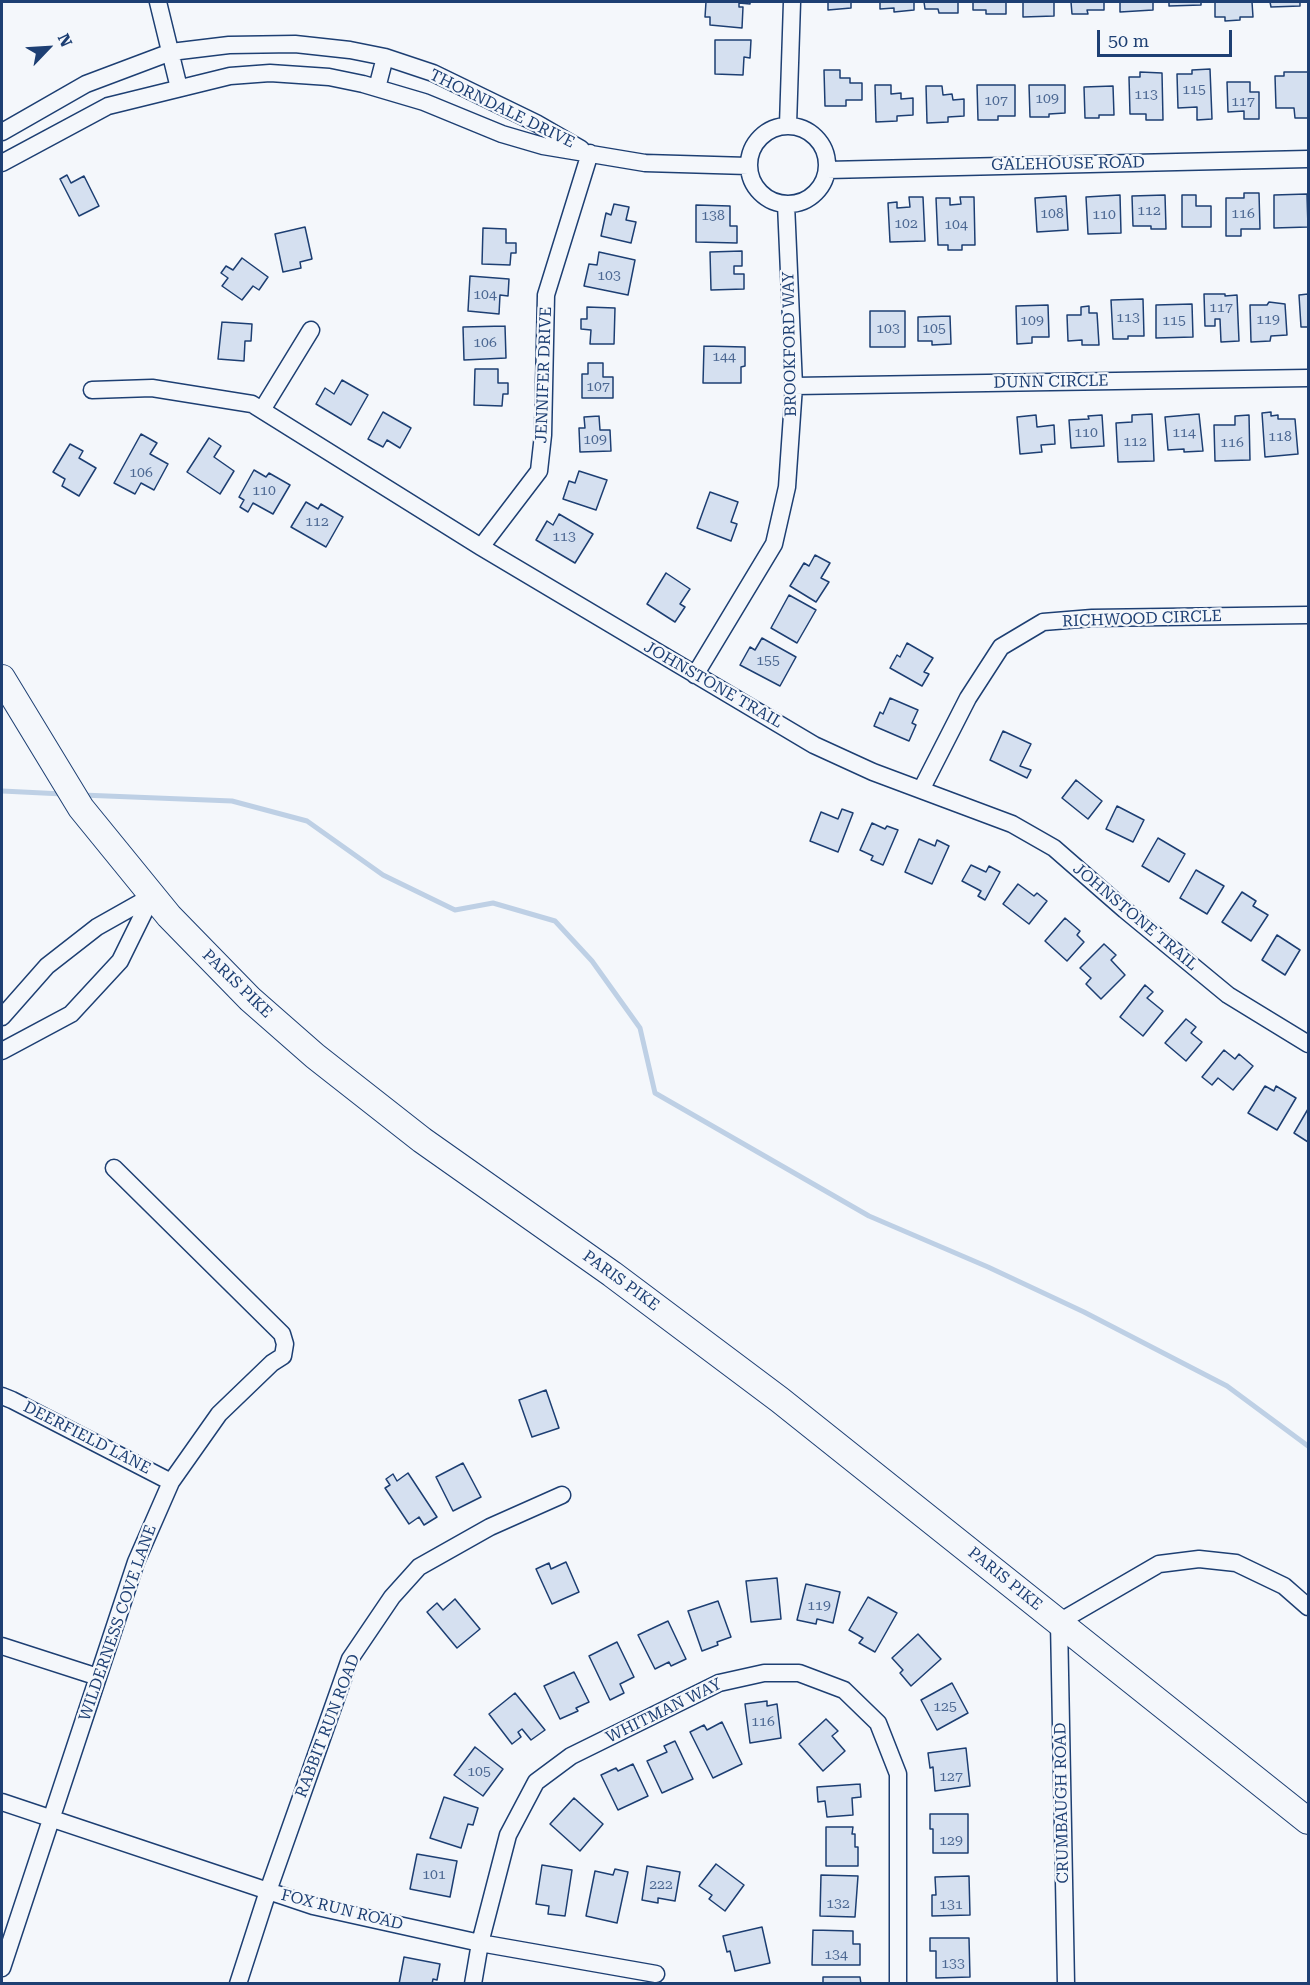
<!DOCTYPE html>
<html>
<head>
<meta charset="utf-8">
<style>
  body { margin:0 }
  #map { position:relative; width:1310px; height:1985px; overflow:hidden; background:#f4f7fb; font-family:"Roboto Serif",serif }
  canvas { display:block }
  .frame { position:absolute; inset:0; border:3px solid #1d3f73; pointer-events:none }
  .north { position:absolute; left:18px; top:18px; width:60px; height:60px; -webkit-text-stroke:4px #f4f7fb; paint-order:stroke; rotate:65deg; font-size:16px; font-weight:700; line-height:24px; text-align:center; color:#1d3f73 }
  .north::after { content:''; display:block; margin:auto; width:21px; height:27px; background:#1d3f73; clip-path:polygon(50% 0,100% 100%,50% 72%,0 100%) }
  .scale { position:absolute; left:1097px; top:30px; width:135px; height:27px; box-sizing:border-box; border:3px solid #1d3f73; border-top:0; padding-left:8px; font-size:18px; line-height:21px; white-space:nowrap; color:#1d3f73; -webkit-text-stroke:4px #f4f7fb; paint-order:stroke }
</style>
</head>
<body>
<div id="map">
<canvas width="1310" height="1985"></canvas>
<div class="frame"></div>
<div class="north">N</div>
<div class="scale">50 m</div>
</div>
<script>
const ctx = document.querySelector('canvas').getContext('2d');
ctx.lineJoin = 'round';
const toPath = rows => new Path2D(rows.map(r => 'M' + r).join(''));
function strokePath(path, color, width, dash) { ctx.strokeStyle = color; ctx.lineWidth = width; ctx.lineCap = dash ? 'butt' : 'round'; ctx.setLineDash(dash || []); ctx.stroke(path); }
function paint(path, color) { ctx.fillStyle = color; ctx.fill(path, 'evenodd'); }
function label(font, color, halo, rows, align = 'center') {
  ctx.font = font + ' "Roboto Serif",serif'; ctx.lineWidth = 4.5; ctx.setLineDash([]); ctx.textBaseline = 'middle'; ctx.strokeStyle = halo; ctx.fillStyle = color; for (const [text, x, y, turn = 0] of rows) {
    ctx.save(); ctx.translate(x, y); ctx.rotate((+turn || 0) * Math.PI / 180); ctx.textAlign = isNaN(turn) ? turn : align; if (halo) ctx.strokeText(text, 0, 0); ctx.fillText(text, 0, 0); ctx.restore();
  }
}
strokePath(toPath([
  [2,791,63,794],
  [82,795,232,801,307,821,383,875,455,910,493,903,555,921,592,961,640,1028,655,1093,869,1216,988,1267,1084,1312,1227,1386,1308,1446]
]), '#bed0e5', 5);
const building = toPath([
  [706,2,750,2,750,4,739,3,739,7,743,7,742,28,710,25,710,17,705,17,706,2],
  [828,2,851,2,851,8,828,10,828,2],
  [880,2,914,2,914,10,894,12,894,8,880,9,880,2],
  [924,2,958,2,958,13,939,13,938,9,925,9,924,2],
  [973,2,1006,2,1006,14,986,14,986,10,973,10,973,2],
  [1023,2,1054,2,1054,16,1023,17,1023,2],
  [1071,2,1104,2,1104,10,1087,10,1088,14,1072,14,1071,2],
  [1120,2,1153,2,1153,10,1120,12,1120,2],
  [1169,2,1201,2,1201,5,1169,6,1169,2],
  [1215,2,1252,2,1253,17,1240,17,1240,20,1225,21,1225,17,1215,17,1215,2],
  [1270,2,1300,2,1300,6,1271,7,1270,2],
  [715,40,751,40,750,58,744,57,743,75,715,74,715,40],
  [1210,69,1212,119,1197,120,1197,107,1178,108,1177,74,1192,74,1192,70,1210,69],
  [824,70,840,70,840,78,850,78,850,83,862,83,862,100,846,100,846,106,825,106,824,70],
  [1140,72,1162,73,1163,120,1146,120,1146,114,1130,114,1129,77,1140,77,1140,72],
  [1284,72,1308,72,1308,118,1295,118,1294,108,1276,108,1275,76,1284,76,1284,72],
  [1227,82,1250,82,1250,92,1259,92,1259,119,1244,119,1244,111,1228,112,1227,82],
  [875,85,891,85,891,94,901,93,901,99,913,98,913,115,897,116,897,121,876,122,875,85],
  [977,85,1015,85,1015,116,998,116,998,120,978,120,977,85],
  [1029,85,1065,85,1065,113,1049,114,1049,117,1030,117,1029,85],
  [926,86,942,86,943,95,952,94,953,100,964,99,964,116,948,117,948,122,927,123,926,86],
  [1113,86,1114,115,1099,115,1099,118,1085,118,1084,87,1113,86],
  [67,175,71,183,84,176,99,206,79,216,60,179,67,175],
  [1244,193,1259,193,1260,229,1241,229,1241,236,1226,236,1226,198,1244,198,1244,193],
  [1307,194,1308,227,1274,228,1274,195,1307,194],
  [1120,195,1121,233,1088,234,1086,197,1120,195],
  [1165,195,1166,229,1151,229,1151,226,1133,226,1132,196,1165,195],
  [1182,195,1196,195,1196,206,1211,206,1211,227,1182,227,1182,195],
  [1066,196,1068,230,1037,232,1035,198,1066,196],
  [909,197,923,197,925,241,890,242,888,203,897,202,897,208,910,207,909,197],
  [960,197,974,197,975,245,962,245,962,250,948,250,948,245,938,245,936,198,950,198,950,205,961,204,960,197],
  [614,204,629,207,626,220,636,222,631,243,601,236,606,213,611,215,614,204],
  [696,205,730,206,730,226,737,226,737,243,696,242,696,205],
  [305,227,312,259,300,262,301,268,283,272,275,234,305,227],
  [483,228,506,229,506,243,516,243,516,253,511,253,510,265,482,264,483,228],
  [742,251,742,266,734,266,734,274,744,274,744,289,711,290,710,252,742,251],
  [599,252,635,260,628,295,584,286,589,264,597,265,599,252],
  [242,258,268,277,259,290,253,286,242,300,222,286,228,278,221,273,226,266,233,270,242,258],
  [470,276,509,279,508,296,500,295,499,314,468,311,470,276],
  [1204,294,1225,294,1225,296,1237,295,1239,341,1221,342,1220,319,1215,319,1215,326,1205,326,1204,294],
  [1308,294,1308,327,1301,327,1299,295,1308,294],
  [1143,299,1144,336,1128,336,1128,339,1113,339,1111,300,1143,299],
  [1269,302,1285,304,1287,335,1271,336,1270,341,1251,342,1250,305,1267,305,1269,302],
  [1192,304,1193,337,1156,338,1156,305,1192,304],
  [1048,305,1049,337,1032,337,1032,343,1017,344,1016,306,1048,305],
  [1089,306,1089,313,1097,313,1099,345,1082,345,1082,340,1068,341,1067,315,1081,315,1081,307,1089,306],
  [587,307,615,308,614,344,590,344,591,330,581,329,581,319,587,319,587,307],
  [870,311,905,311,905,347,870,347,870,311],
  [950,316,951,344,932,345,932,341,918,341,918,317,950,316],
  [222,322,252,324,251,341,245,341,244,361,218,359,222,322],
  [505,326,506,358,464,360,463,327,505,326],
  [704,346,745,347,745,366,741,367,741,383,703,383,704,346],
  [588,363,603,363,603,377,613,377,613,398,582,398,582,374,588,374,588,363],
  [475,369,498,369,498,383,508,383,508,394,503,394,502,406,474,405,475,369],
  [342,380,368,395,351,425,316,404,325,388,334,394,342,380],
  [383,412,411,428,400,448,387,440,383,447,368,439,383,412],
  [1271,412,1271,416,1278,415,1278,419,1295,419,1298,454,1265,457,1262,413,1271,412],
  [1152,414,1154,461,1118,462,1116,423,1132,422,1132,415,1152,414],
  [1199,414,1203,451,1184,452,1184,449,1168,450,1165,417,1199,414],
  [1036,415,1037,427,1054,425,1055,444,1041,445,1042,452,1020,454,1017,417,1036,415],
  [1102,415,1104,446,1071,448,1069,420,1089,419,1088,416,1102,415],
  [1249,415,1250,460,1215,461,1214,425,1235,425,1235,416,1249,415],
  [599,416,600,430,610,430,611,451,580,452,579,428,585,428,584,417,599,416],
  [141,434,157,443,150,454,168,464,154,490,141,483,135,494,114,483,141,434],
  [209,438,221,446,214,457,234,471,220,494,187,472,209,438],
  [70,444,83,451,79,458,96,468,79,496,62,486,65,479,53,472,70,444],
  [254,470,266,477,269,473,290,485,273,514,253,503,248,512,240,507,244,500,239,497,254,470],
  [579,471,607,480,596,510,563,499,569,481,575,483,579,471],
  [710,492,738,502,731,522,737,524,731,541,697,528,710,492],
  [306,502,318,509,321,504,343,517,326,547,291,527,306,502],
  [559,514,593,534,575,563,536,540,547,521,553,525,559,514],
  [815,555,830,563,821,578,829,582,816,602,790,586,804,563,809,566,815,555],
  [666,573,690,589,680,604,685,607,675,622,647,604,666,573],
  [789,595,816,610,797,643,771,628,789,595],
  [762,638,796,657,780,686,740,665,750,647,755,650,762,638],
  [907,643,933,658,924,672,929,674,922,686,890,668,897,655,900,657,907,643],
  [890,698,918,710,912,723,916,725,909,741,874,726,880,712,883,714,890,698],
  [1003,731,1031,744,1020,766,1031,770,1027,778,990,760,1003,731],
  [1076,780,1102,801,1088,819,1062,798,1076,780],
  [1117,806,1144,820,1133,842,1106,829,1117,806],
  [842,809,853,813,838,852,810,841,821,812,838,819,842,809],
  [872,823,885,829,887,826,898,830,883,865,871,860,873,856,860,850,872,823],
  [1158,838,1185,854,1169,882,1142,866,1158,838],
  [919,839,935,846,937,840,949,846,932,884,905,872,919,839],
  [971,865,986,872,989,866,1000,872,985,900,978,896,981,891,962,881,971,865],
  [1196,870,1224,886,1207,914,1180,898,1196,870],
  [1018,884,1034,896,1037,893,1047,901,1029,924,1003,904,1018,884],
  [1242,892,1256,901,1253,906,1268,915,1251,941,1222,922,1242,892],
  [1065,918,1080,931,1077,935,1084,942,1067,961,1045,941,1065,918],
  [1277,935,1300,950,1285,975,1262,960,1277,935],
  [1104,944,1116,955,1111,960,1125,975,1101,999,1086,984,1091,978,1080,968,1104,944],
  [1145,985,1153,992,1147,998,1163,1011,1143,1036,1120,1017,1145,985],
  [1186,1019,1196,1027,1191,1033,1202,1042,1186,1061,1165,1043,1186,1019],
  [1224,1050,1235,1059,1239,1054,1253,1066,1233,1090,1218,1078,1212,1085,1202,1077,1224,1050],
  [1265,1086,1274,1091,1276,1086,1296,1098,1277,1130,1248,1113,1265,1086],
  [1308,1109,1308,1142,1294,1133,1308,1109],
  [546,1390,559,1428,532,1437,519,1400,546,1390],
  [463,1463,481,1497,453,1511,436,1477,463,1463],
  [408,1473,437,1517,424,1525,419,1517,409,1524,385,1488,390,1485,386,1479,393,1474,397,1481,408,1473],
  [566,1562,579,1592,552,1604,536,1569,549,1563,551,1569,566,1562],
  [777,1578,781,1619,751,1622,746,1581,777,1578],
  [806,1584,840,1592,833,1623,817,1619,816,1624,797,1620,806,1584],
  [868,1597,897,1613,875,1652,859,1643,863,1638,849,1630,868,1597],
  [455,1599,480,1629,457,1648,427,1612,437,1603,443,1610,455,1599],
  [718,1601,731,1637,717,1642,718,1645,702,1651,688,1611,718,1601],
  [668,1621,686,1659,671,1666,669,1662,655,1669,638,1635,668,1621],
  [918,1634,941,1659,911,1686,900,1673,903,1670,892,1658,918,1634],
  [617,1642,634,1677,620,1684,624,1693,610,1700,589,1656,617,1642],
  [574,1672,589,1702,576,1708,578,1711,560,1719,544,1686,574,1672],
  [952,1683,968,1713,937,1730,921,1700,952,1683],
  [515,1693,545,1730,531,1740,522,1729,518,1732,521,1737,512,1744,489,1714,515,1693],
  [767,1701,767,1706,777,1704,781,1738,750,1743,745,1704,767,1701],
  [826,1719,838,1731,832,1736,845,1751,823,1771,799,1744,826,1719],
  [722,1722,742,1764,713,1778,690,1732,704,1725,707,1730,722,1722],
  [675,1741,693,1779,662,1793,647,1761,667,1752,664,1746,675,1741],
  [475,1747,503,1769,483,1796,454,1775,475,1747],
  [966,1748,970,1786,935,1791,933,1767,930,1768,928,1753,966,1748],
  [633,1764,648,1796,618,1810,601,1775,616,1768,618,1771,633,1764],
  [860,1784,861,1797,852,1798,853,1815,827,1817,825,1801,818,1802,817,1787,860,1784],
  [444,1797,478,1808,473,1825,468,1824,461,1848,430,1838,444,1797],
  [574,1798,603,1824,580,1851,550,1824,574,1798],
  [930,1814,968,1814,968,1853,933,1853,933,1829,930,1829,930,1814],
  [826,1827,853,1827,852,1834,855,1834,855,1847,858,1847,858,1866,826,1866,826,1827],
  [417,1854,457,1861,450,1897,410,1889,417,1854],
  [716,1864,744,1885,725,1911,709,1899,712,1895,699,1886,716,1864],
  [542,1865,572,1870,565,1916,548,1914,549,1906,536,1904,542,1865],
  [647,1866,680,1872,675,1901,658,1898,658,1903,642,1900,647,1866],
  [615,1869,628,1872,617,1923,586,1916,595,1871,613,1875,615,1869],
  [821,1875,858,1876,855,1917,820,1916,821,1875],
  [969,1876,970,1915,932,1916,932,1895,936,1895,935,1877,969,1876],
  [762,1927,770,1963,735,1971,730,1951,727,1952,723,1936,762,1927],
  [813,1930,853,1931,853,1944,860,1944,860,1965,812,1965,813,1930],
  [930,1938,969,1938,970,1977,936,1978,936,1951,930,1951,930,1938],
  [404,1957,440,1964,437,1980,433,1979,432,1984,399,1984,404,1957],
  [823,1977,860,1977,861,1984,823,1984,823,1977]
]);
paint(building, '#d5e0f0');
strokePath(building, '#1d3f73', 1.5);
const minor = toPath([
  [158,2,179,88],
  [377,88,385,57],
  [788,125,792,2],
  '749 165a39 39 0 1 1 78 0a39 39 0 1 1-78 0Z',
  [2,132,86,84,171,52,229,45,295,44,350,50,385,57,433,73,536,123,581,149],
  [2,163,108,106,230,76,270,73,329,77,363,84,424,102,502,134,543,146,645,163,748,166],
  [827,170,1308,159],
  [794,386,1308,378],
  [92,390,152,388,252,404,481,547,814,745,873,772,1012,824,1054,848,1125,910,1228,995,1308,1044],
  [262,410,311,330],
  [481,547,539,471,543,435,546,295,590,153],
  [695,675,774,544,787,487,794,386,786,204],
  [921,790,968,698,1001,647,1043,622,1092,618,1308,615],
  [2,1017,47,966,97,927,152,896],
  [2,1051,71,1014,120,961,152,896],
  [2,1396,12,1400,171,1482],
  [2,1646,98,1677],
  [2,1802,313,1906,480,1943,656,1974],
  [2,1968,136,1562,171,1482,219,1414,272,1363,283,1356,285,1344,282,1334,114,1168],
  [238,1984,268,1891,350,1659,392,1597,419,1567,490,1527,562,1495],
  [473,1984,480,1943,508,1835,536,1782,571,1756,719,1683,764,1673,799,1673,844,1690,878,1723,898,1774,898,1984],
  [1066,1984,1059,1622,1159,1564,1199,1559,1236,1563,1284,1586,1308,1607]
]);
const primary = toPath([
  [2,678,81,808,169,916,250,999,315,1056,422,1140,612,1274,780,1400,1308,1821]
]);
strokePath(minor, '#1d3f73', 19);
strokePath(primary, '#1d3f73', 28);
strokePath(minor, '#f4f7fb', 16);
strokePath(primary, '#f4f7fb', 26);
label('14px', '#4b6792', null, [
  ["115",1194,90],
  ["113",1146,95],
  ["109",1047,99],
  ["107",996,101],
  ["117",1243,102],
  ["112",1149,211],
  ["108",1052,214],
  ["116",1243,214],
  ["110",1104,215],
  ["138",713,216],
  ["102",906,224],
  ["104",956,225],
  ["103",609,276],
  ["104",485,295],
  ["117",1221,308],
  ["113",1128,318],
  ["119",1268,320],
  ["109",1032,321],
  ["115",1174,321],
  ["103",888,329],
  ["105",934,329],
  ["106",485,343],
  ["144",724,357],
  ["107",598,387],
  ["110",1086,433],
  ["114",1184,433],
  ["118",1280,437],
  ["109",595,440],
  ["112",1135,442],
  ["116",1232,443],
  ["106",141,473],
  ["110",264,491],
  ["112",317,522],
  ["113",564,537],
  ["155",768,661],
  ["119",819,1606],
  ["125",945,1707],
  ["116",763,1722],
  ["105",479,1772],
  ["127",951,1777],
  ["129",951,1841],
  ["101",434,1875],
  ["222",661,1885],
  ["132",838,1904],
  ["131",951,1905],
  ["134",836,1955],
  ["133",953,1964]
]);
label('16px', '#1d3f73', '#f4f7fb', [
  ["THORNDALE DRIVE",502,109,26],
  ["GALEHOUSE ROAD",1068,164,-1],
  ["BROOKFORD WAY",790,344,-91],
  ["JENNIFER DRIVE",544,375,-88],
  ["DUNN CIRCLE",1051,382,-1],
  ["RICHWOOD CIRCLE",1142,619,-2],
  ["JOHNSTONE TRAIL",713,685,30],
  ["JOHNSTONE TRAIL",1135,917,40],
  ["PARIS PIKE",237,984,44],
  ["PARIS PIKE",621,1281,36],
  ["DEERFIELD LANE",87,1438,27],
  ["PARIS PIKE",1005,1579,39],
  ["WILDERNESS COVE LANE",118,1623,-71],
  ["WHITMAN WAY",664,1711,-26],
  ["RABBIT RUN ROAD",328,1726,-69],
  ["CRUMBAUGH ROAD",1062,1803,-91],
  ["FOX RUN ROAD",342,1910,14]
]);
</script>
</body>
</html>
